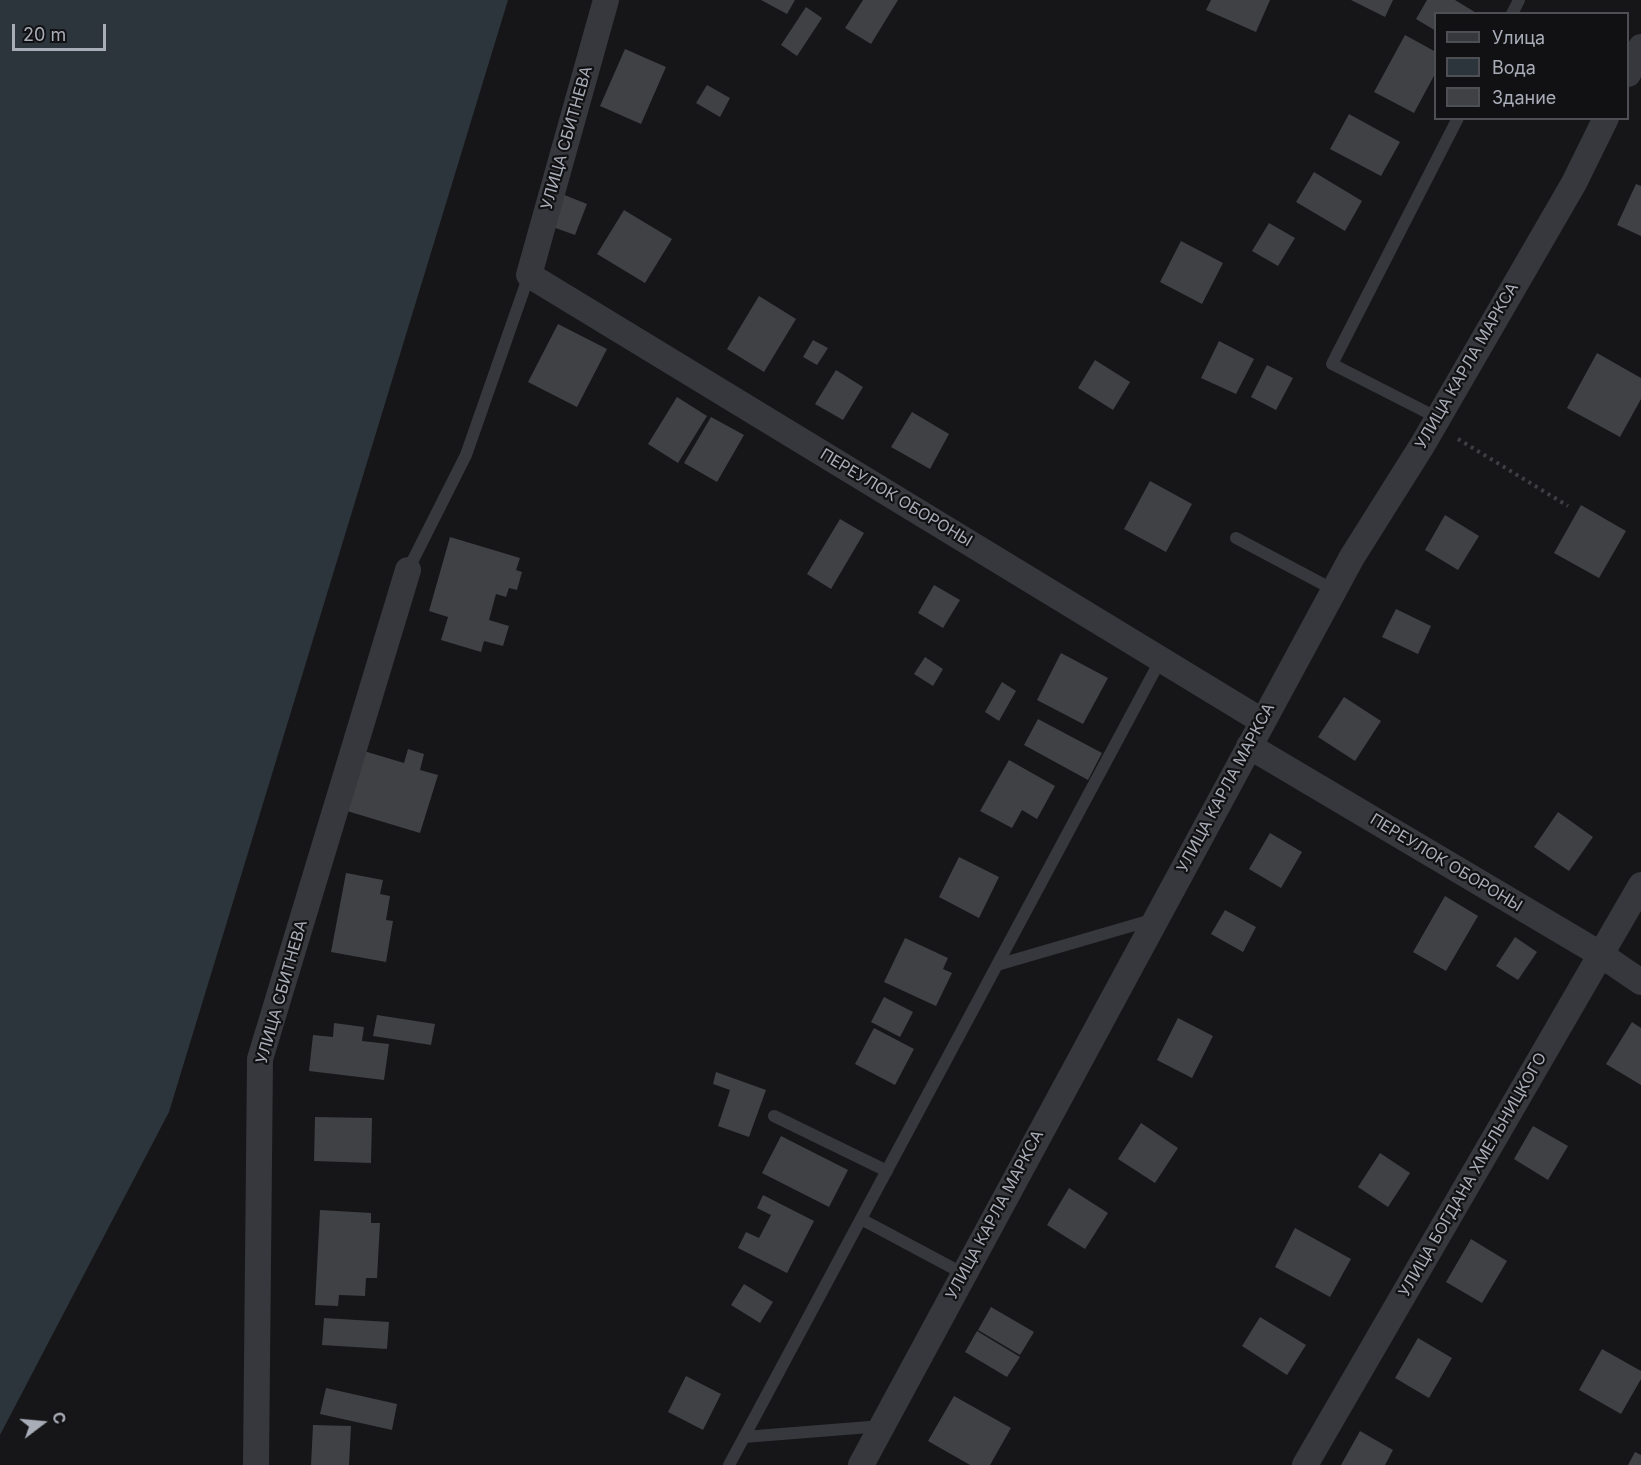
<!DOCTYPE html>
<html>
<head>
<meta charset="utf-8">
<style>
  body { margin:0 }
  #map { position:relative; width:1641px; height:1465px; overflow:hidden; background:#161618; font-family:Inter,sans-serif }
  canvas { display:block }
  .legend { position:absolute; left:1434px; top:12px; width:195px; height:108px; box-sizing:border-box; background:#111113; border:2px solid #4d4f55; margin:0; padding:8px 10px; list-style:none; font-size:18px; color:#a8adb8 }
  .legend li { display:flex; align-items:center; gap:12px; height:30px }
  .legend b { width:30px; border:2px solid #4d4f55 }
  .north { position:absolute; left:12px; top:1393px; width:60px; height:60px; -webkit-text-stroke:4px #111113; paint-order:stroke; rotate:74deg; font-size:16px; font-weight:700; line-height:24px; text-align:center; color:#a8adb8 }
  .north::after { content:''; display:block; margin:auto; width:21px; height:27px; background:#a8adb8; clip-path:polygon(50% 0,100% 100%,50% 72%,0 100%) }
  .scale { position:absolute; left:12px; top:24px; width:94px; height:27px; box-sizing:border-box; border:3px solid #a8adb8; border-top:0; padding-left:8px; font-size:18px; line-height:21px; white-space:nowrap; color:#a8adb8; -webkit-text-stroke:4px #111113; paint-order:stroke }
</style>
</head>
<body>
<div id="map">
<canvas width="1641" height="1465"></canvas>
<ul class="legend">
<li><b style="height:8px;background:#37383d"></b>Улица</li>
<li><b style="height:16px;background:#2c353c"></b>Вода</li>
<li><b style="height:16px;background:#404145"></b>Здание</li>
</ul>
<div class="north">С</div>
<div class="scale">20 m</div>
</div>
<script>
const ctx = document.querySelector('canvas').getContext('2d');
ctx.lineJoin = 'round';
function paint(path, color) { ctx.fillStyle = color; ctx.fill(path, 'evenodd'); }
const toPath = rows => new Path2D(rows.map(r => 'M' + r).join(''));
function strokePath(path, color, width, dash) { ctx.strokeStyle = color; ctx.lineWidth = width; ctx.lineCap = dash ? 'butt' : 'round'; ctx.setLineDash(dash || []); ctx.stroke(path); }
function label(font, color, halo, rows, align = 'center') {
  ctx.font = font + ' Inter,sans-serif'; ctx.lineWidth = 4.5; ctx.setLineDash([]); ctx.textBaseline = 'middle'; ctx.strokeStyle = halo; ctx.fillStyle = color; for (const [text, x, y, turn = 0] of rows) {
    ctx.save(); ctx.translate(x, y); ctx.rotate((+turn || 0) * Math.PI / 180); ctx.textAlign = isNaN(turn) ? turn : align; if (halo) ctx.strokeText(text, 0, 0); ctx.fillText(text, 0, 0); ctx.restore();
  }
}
paint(toPath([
  [0,0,508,0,169,1112,0,1435]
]), '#2c353c');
paint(toPath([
  [761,0,795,0,787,14],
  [863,0,898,0,871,44,845,28],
  [1211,0,1270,0,1256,32,1206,10],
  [1351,0,1393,0,1385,17],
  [1427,0,1455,0,1478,14,1436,14,1436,31,1416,19],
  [806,7,822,18,797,56,781,45],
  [1405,35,1436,52,1436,72,1414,113,1374,92],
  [625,49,666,67,641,124,600,106],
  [707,85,730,98,720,117,696,103],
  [1349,114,1400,142,1381,176,1330,149],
  [1314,172,1362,201,1345,231,1296,202],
  [1636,184,1641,186,1641,236,1617,225],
  [562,194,587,204,575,235,550,226],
  [624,210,672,239,645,283,597,254],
  [1269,223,1295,238,1278,266,1252,251],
  [1181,241,1223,263,1202,304,1160,282],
  [759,296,796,319,764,372,727,349],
  [558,324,607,349,577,407,528,382],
  [813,340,828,348,817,365,803,357],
  [1219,341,1254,359,1236,394,1201,378],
  [1597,353,1641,378,1641,399,1620,437,1567,408],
  [1095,360,1130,382,1113,410,1078,388],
  [1267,365,1293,378,1276,410,1251,397],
  [836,370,863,387,843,420,815,404],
  [677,397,707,416,678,463,648,444],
  [912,412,949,434,930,469,891,447],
  [711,417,744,435,717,482,684,463],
  [1150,481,1192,504,1166,552,1124,529],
  [1581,505,1626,531,1599,578,1554,553],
  [1445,515,1479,536,1458,570,1425,550],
  [840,519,864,533,831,589,807,574],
  [450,537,520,558,516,570,522,572,517,590,509,588,506,597,496,594,489,620,509,626,503,646,484,641,481,652,441,640,448,617,429,611],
  [934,585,960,600,943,628,918,613],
  [1396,609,1431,626,1418,654,1382,637],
  [1061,653,1108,678,1083,724,1037,700],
  [925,657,943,669,933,686,914,674],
  [1002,682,1016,691,999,721,985,712],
  [1344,697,1381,721,1355,761,1318,737],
  [1038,719,1102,753,1088,780,1024,745],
  [408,749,424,754,420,770,438,775,420,833,347,811,364,751,404,763],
  [1009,760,1055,786,1037,819,1022,810,1012,828,980,811],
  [1558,812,1593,837,1569,871,1534,847],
  [1270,833,1302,852,1281,888,1249,869],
  [959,857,999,877,979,918,939,897],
  [346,873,383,880,380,894,390,896,386,920,393,921,386,962,331,952],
  [1445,896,1478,916,1446,971,1413,952],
  [1225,910,1256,927,1243,952,1211,934],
  [1515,937,1537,952,1518,980,1496,966],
  [905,938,948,958,943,969,952,973,936,1006,884,982],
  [884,997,913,1012,900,1037,871,1022],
  [377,1015,435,1024,431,1045,373,1036],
  [1178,1018,1213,1036,1192,1078,1157,1060],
  [1632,1022,1641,1028,1641,1085,1606,1064],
  [334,1023,364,1027,362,1041,389,1044,384,1080,309,1071,313,1035,333,1037],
  [874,1028,914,1049,895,1085,855,1064],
  [716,1072,766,1090,749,1137,718,1126,730,1090,713,1084],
  [315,1117,372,1118,371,1163,314,1161],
  [1141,1123,1178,1148,1155,1183,1118,1159],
  [1533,1126,1568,1146,1548,1180,1514,1159],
  [781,1136,848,1170,829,1207,762,1173],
  [1380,1153,1410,1173,1388,1207,1358,1187],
  [1069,1188,1108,1213,1085,1249,1047,1225],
  [763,1195,814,1221,787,1273,738,1248,746,1232,759,1238,771,1215,757,1208],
  [320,1210,371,1213,371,1223,380,1223,377,1278,366,1278,365,1296,339,1295,338,1306,315,1305],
  [1295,1228,1351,1259,1330,1297,1275,1267],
  [1471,1239,1507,1261,1482,1303,1446,1282],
  [744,1284,773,1302,760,1323,731,1305],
  [991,1307,1034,1332,1020,1355,978,1330],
  [1260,1317,1306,1345,1287,1375,1242,1346],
  [324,1318,389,1322,387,1349,322,1345],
  [977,1331,1020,1357,1007,1377,965,1352],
  [1418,1338,1452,1358,1429,1398,1395,1378],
  [1602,1349,1641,1371,1641,1379,1621,1414,1579,1390],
  [686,1376,721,1394,703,1430,668,1412],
  [326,1388,397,1404,392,1430,320,1414],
  [954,1396,1011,1428,990,1465,970,1465,928,1441],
  [313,1425,351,1426,349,1465,311,1465],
  [1360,1431,1393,1450,1385,1465,1341,1465],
  [1635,1452,1641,1455,1641,1465,1628,1465]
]), '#404145');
strokePath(toPath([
  [1458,439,1568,506]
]), '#3d3f44', 4, [3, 4.5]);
strokePath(toPath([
  [1512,14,1519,0],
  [1438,418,1332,364,1458,118],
  [1236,538,1334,590],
  [408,570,466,455,529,275],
  [997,965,1155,919],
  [774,1116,887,1171],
  [861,1219,964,1274],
  [744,1437,882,1426],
  [729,1465,1161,659]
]), '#37383d', 12);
strokePath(toPath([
  [606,0,529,275,1262,721],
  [1628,74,1641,47],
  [1249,746,1600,954,1641,982],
  [256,1465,260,1059,408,570],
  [861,1465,1352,557,1423,444,1574,183,1606,118],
  [1305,1465,1641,885]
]), '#37383d', 26);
label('16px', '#a8adb8', '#111113', [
  ["УЛИЦА СБИТНЕВА",567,138,-74],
  ["УЛИЦА КАРЛА МАРКСА",1467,366,-60],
  ["ПЕРЕУЛОК ОБОРОНЫ",896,498,31],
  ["УЛИЦА КАРЛА МАРКСА",1226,788,-62],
  ["ПЕРЕУЛОК ОБОРОНЫ",1446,863,31],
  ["УЛИЦА СБИТНЕВА",282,992,-74],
  ["УЛИЦА БОГДАНА ХМЕЛЬНИЦКОГО",1473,1175,-60],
  ["УЛИЦА КАРЛА МАРКСА",995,1215,-62]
]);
</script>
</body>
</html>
